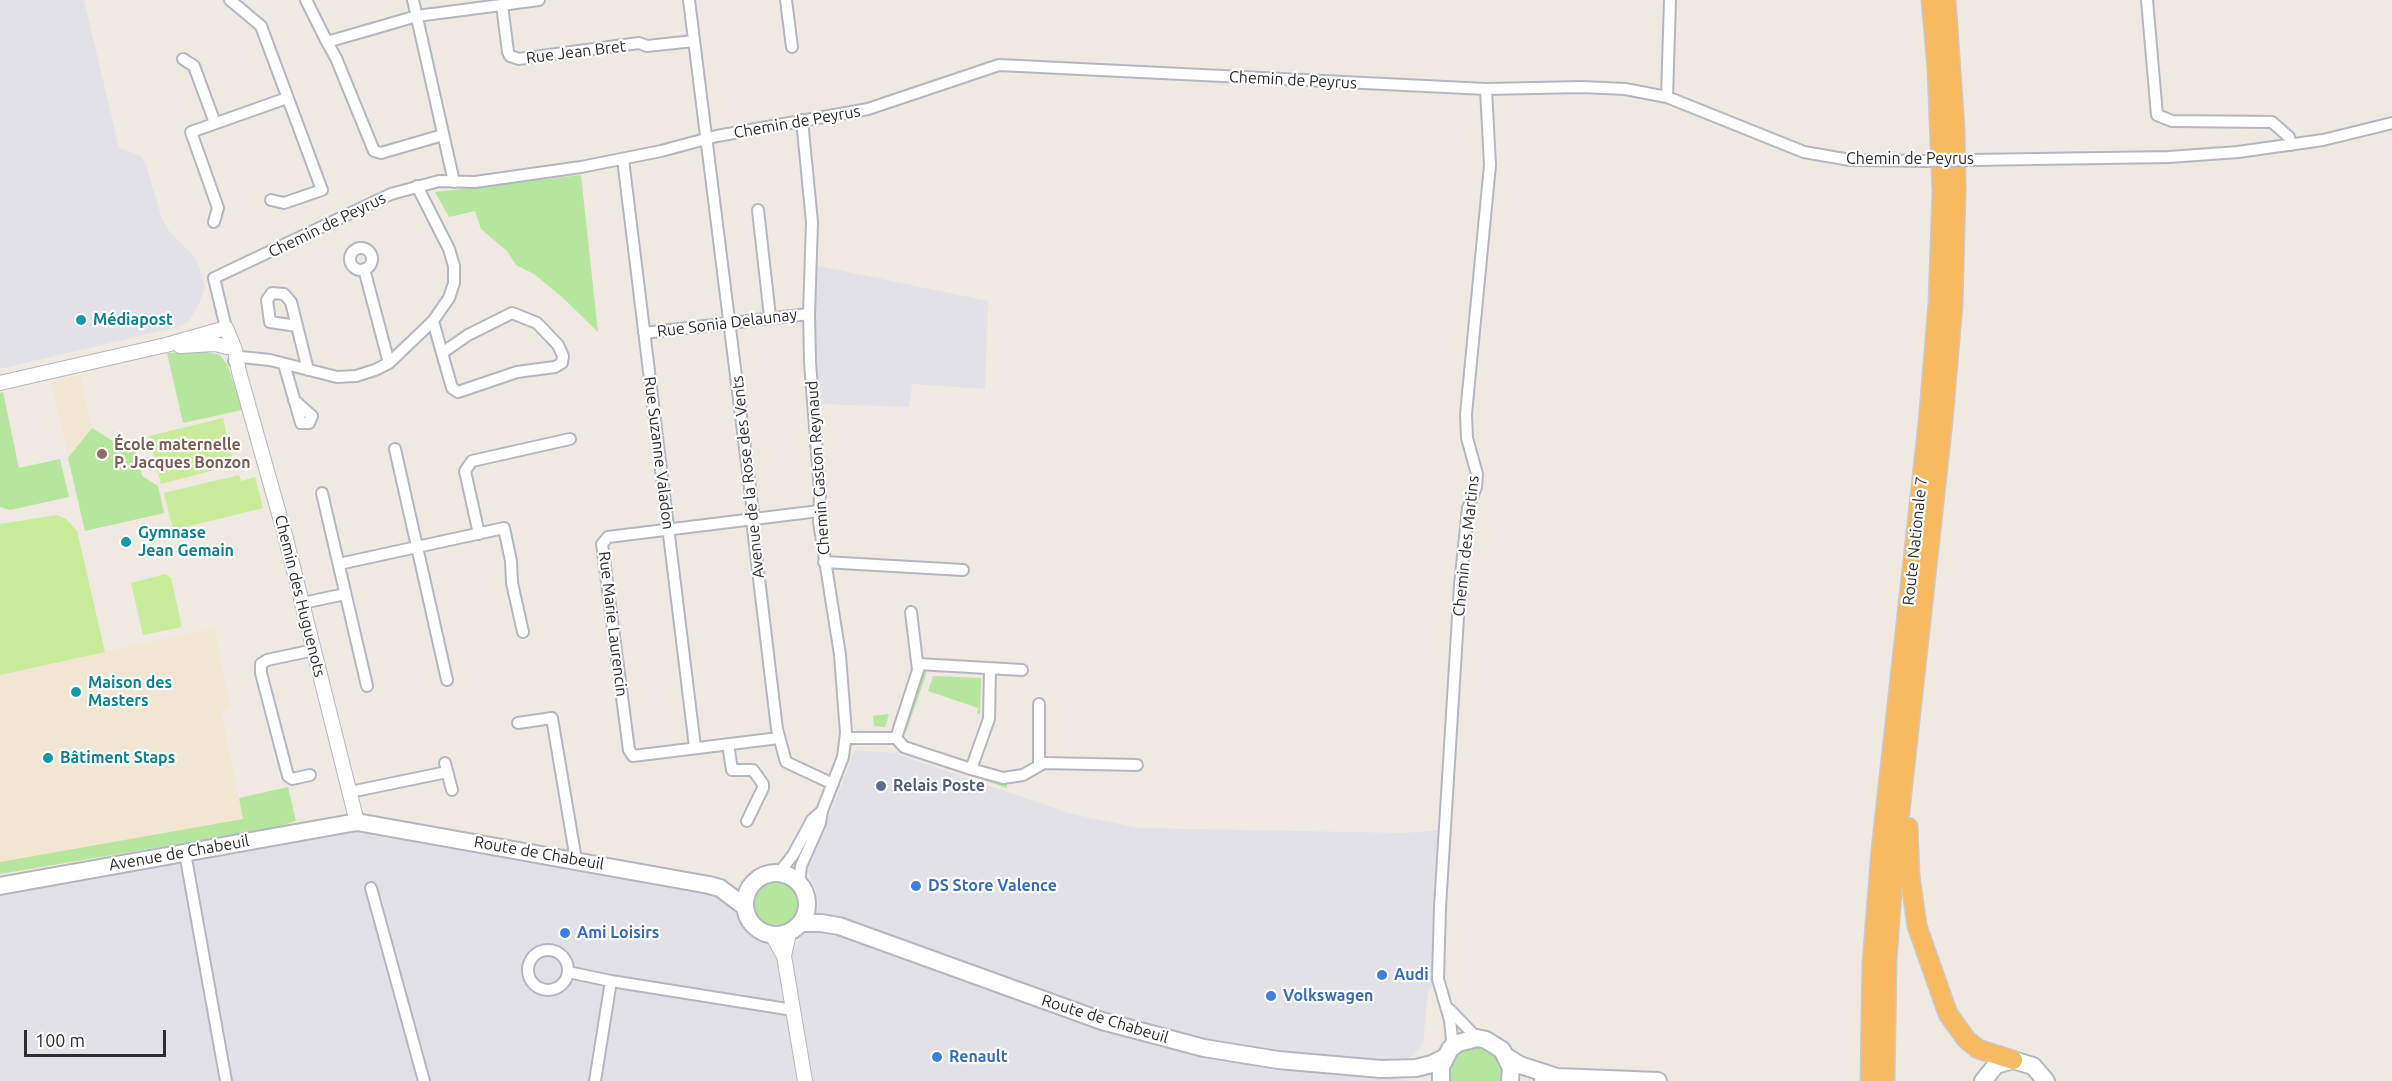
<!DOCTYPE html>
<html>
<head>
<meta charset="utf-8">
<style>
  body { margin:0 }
  #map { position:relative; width:2392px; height:1081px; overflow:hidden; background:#efe9e1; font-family:Ubuntu,sans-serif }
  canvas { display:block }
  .scale { position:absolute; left:24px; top:1030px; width:142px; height:27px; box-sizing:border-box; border:3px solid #2e2e2e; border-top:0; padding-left:8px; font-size:18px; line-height:21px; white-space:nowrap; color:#2e2e2e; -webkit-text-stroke:4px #fff; paint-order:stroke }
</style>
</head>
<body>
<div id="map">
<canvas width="2392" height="1081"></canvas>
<div class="scale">100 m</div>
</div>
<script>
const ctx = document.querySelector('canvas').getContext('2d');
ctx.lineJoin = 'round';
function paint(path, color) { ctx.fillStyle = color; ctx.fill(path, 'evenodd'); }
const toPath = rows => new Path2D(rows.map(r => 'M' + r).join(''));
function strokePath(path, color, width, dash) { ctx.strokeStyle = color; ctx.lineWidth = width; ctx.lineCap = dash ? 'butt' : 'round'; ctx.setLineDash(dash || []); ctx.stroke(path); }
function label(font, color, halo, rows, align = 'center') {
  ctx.font = font + ' Ubuntu,sans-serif'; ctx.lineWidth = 4.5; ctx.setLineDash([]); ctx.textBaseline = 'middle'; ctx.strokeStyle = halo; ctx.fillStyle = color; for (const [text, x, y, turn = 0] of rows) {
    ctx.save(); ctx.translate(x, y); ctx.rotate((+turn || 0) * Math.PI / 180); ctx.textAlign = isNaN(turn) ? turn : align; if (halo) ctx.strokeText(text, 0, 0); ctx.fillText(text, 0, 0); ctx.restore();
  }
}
paint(toPath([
  [0,0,84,0,119,148,141,156,146,165,162,219,169,231,194,256,200,269,205,288,197,308,188,322,178,327,0,369],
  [814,265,988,301,985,389,912,384,909,407,818,404,812,363],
  [855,750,893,753,1072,814,1140,828,1404,833,1445,830,1438,979,1428,991,1423,1044,1411,1057,1373,1067,1372,1075,1411,1081,0,1081,0,888,352,827,711,890,736,904,742,921,771,949,795,948,802,934,813,927,818,906,817,895,808,870]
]), '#e3e1e8');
paint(toPath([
  [80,375,92,428,129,451,135,449,142,476,158,486,164,513,85,531,51,382],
  [214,628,231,709,221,712,243,819,0,862,0,675]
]), '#f0e6d1');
paint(toPath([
  [581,175,598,332,562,297,534,274,516,265,507,251,481,229,475,211,449,217,435,192],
  [203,351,220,355,228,366,242,410,183,423,167,353],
  [3,392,19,468,60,459,69,497,10,510,0,507,0,393],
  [92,428,129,451,135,449,142,476,158,486,164,513,85,531,68,458],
  [926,670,926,675,906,732,903,731,922,674],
  [933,676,981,678,980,714,977,713,978,708,928,691],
  [889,714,885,727,874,726,873,716],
  [903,751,1007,782,1007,788,899,752],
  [288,787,296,821,273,828,0,874,0,862,243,819,239,798],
  '751 904a25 25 0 1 1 50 0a25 25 0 1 1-50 0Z',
  [1480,1045,1496,1053,1503,1070,1502,1081,1450,1081,1449,1069,1455,1055,1462,1049]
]), '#b6e59e');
paint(toPath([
  [223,418,234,465,161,484,149,436],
  [239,475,241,481,255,477,263,508,173,530,164,493],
  [57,515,66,519,77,531,105,652,0,675,0,524],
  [165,574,171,578,182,627,143,635,131,583]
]), '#c9ec9a');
const minor = toPath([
  [230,0,261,26,322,190,284,203,271,200],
  [306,0,327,42],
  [413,0,454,182],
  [689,0,753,512,752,520,777,729,786,762,833,784],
  [786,0,792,47],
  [2147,0,2157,115,2172,121,2272,122,2289,137,2291,145],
  [502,5,508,52,510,56,519,59,639,43,647,46,694,41],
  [183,59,194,66,215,123],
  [1667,97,1670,0],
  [443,135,381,153,374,151,336,58,327,42,417,16,539,0],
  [623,159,695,747],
  [1971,160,2169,157,2238,152,2323,140,2392,123],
  [758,210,770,317],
  [214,222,218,208,191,132,287,98],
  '350 259a11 11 0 1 1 22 0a11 11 0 1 1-22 0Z',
  [364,269,389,363],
  [512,313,537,323,558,345,563,356,562,363,555,367,517,372,458,392,452,388,442,353,468,335,512,313],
  [433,321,442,353],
  [297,326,270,322,267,300,272,293,284,294,291,302,308,370],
  [226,328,214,278,391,194,439,181,475,182,581,167,661,151,717,136,868,109,999,65,1486,89,1582,87,1625,89,1667,97,1804,152,1850,160,1925,161],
  [644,333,809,314],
  [234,361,241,357,270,360,337,377,356,376,375,370,389,363,433,321,449,298,454,283,454,266,449,249,417,186],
  [284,364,301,423,309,423,312,416,294,400],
  [395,449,447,680],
  [322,493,367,686],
  [479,534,465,471,472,461,570,439],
  [824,562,963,570],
  [339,564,504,528,511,561,512,583,523,632],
  [303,603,345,594],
  [918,664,1022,670],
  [518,723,552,718,576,860],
  [779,738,633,756,629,750,602,544,608,537,819,511],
  [846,738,896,738,918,670,911,612],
  [896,738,904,747,971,769,989,719,990,669],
  [728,744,732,770,753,770,763,784,763,788,747,821],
  [445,763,452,790],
  [1039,764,1039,704],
  [971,769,1003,778,1023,775,1044,763,1137,765],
  [310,775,292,779,288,776,261,673,261,664,267,660,314,650],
  [350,792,447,772],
  [185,853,226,1081],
  [778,874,793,855,812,820,822,811],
  [799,884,801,866,820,823,822,811,843,757,846,733,840,655,819,522,820,492,810,362,809,314,812,222,802,120],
  [371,888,424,1081],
  '528 970a20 20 0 1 1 40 0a20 20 0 1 1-40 0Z',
  [568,972,611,981,793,1010],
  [1449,1009,1477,1038],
  [1450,1049,1452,1039,1450,1020,1438,979,1440,907,1460,585,1468,508,1476,487,1477,474,1467,438,1466,414,1490,165,1486,89],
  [595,1081,611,981]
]);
const tertiary = toPath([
  [226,328,235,350,239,372,285,535,357,822],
  [180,346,215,344,227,347],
  [0,383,166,345,226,328],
  [772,935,784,956,805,1081],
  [784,956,789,933]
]);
const secondary = toPath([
  '745 904a31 31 0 1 1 62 0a31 31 0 1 1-62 0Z',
  [0,886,357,822,709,885,720,888,745,907],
  [801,923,821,923,839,926,1102,1021,1204,1048,1278,1060,1381,1069,1416,1068,1432,1064,1444,1058],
  [1507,1057,1520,1065,1557,1077],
  [1441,1081,1441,1067,1450,1049,1458,1043,1477,1038,1486,1040,1502,1050,1511,1068,1510,1081],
  [1543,1081,1557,1077,1658,1081],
  [1983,1081,1996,1065,2013,1060,2033,1066,2046,1081]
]);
const trunk = toPath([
  [1908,827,1910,876,1917,926,1948,1014,1966,1039,1978,1049,2013,1060],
  [1870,1081,1872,963,1881,850,1928,424,1938,303,1942,192,1937,68,1931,0],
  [1885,1081,1887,960,1894,865,1943,421,1953,304,1956,190,1955,129,1946,0]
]);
strokePath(minor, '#b4b7c1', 14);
strokePath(tertiary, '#b4b7c1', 16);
strokePath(secondary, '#b4b7c1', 20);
strokePath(trunk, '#c9c9c9', 21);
strokePath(minor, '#fff', 10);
strokePath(tertiary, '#fff', 14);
strokePath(secondary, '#fff', 16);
strokePath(trunk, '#f8ba60', 18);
const minorBridge = toPath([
  [1925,161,1971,160]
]);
strokePath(minorBridge, '#b4b7c1', 14, []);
strokePath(minorBridge, '#fff', 10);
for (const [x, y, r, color] of [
  [81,320,6,"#0f9aa8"],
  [102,454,6,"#8d6e63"],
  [126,542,6,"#0f9aa8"],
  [76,692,6,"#0f9aa8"],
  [48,758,6,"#0f9aa8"],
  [881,786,6,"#5c6f8a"],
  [916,886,6,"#3f7fe0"],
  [565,933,6,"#3f7fe0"],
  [1382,975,6,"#3f7fe0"],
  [1271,996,6,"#3f7fe0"],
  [937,1057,6,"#3f7fe0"]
]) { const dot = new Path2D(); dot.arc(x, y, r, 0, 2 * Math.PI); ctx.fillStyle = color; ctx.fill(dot); strokePath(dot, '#fff', 2); }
label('16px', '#2e2e2e', '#fff', [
  ["Rue Jean Bret",576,52,-7],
  ["Chemin de Peyrus",1293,80,3],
  ["Chemin de Peyrus",797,122,-10],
  ["Chemin de Peyrus",1910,159],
  ["Chemin de Peyrus",327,225,-26],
  ["Rue Sonia Delaunay",727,323,-7],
  ["Rue Suzanne Valadon",659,453,83],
  ["Chemin Gaston Reynaud",818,468,-94],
  ["Avenue de la Rose des Vents",748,477,-96],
  ["Route Nationale 7",1915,541,-84],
  ["Chemin des Martins",1466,546,-84],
  ["Chemin des Huguenots",300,596,76],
  ["Rue Marie Laurencin",613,624,83],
  ["Avenue de Chabeuil",179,853,-10],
  ["Route de Chabeuil",539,853,10],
  ["Route de Chabeuil",1105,1019,17]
]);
label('bold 16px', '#0d838f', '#fff', [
  ["Médiapost",93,320],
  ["Gymnase",138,533],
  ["Jean Gemain",138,551],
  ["Maison des",88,683],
  ["Masters",88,701],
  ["Bâtiment Staps",60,758]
], 'left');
label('bold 16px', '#785e54', '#fff', [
  ["École maternelle",114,445],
  ["P. Jacques Bonzon",114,463]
], 'left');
label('bold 16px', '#4e5e75', '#fff', [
  ["Relais Poste",893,786]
], 'left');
label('bold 16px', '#366cbe', '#fff', [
  ["DS Store Valence",928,886],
  ["Ami Loisirs",577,933],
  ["Audi",1394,975],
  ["Volkswagen",1283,996],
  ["Renault",949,1057]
], 'left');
</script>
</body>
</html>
